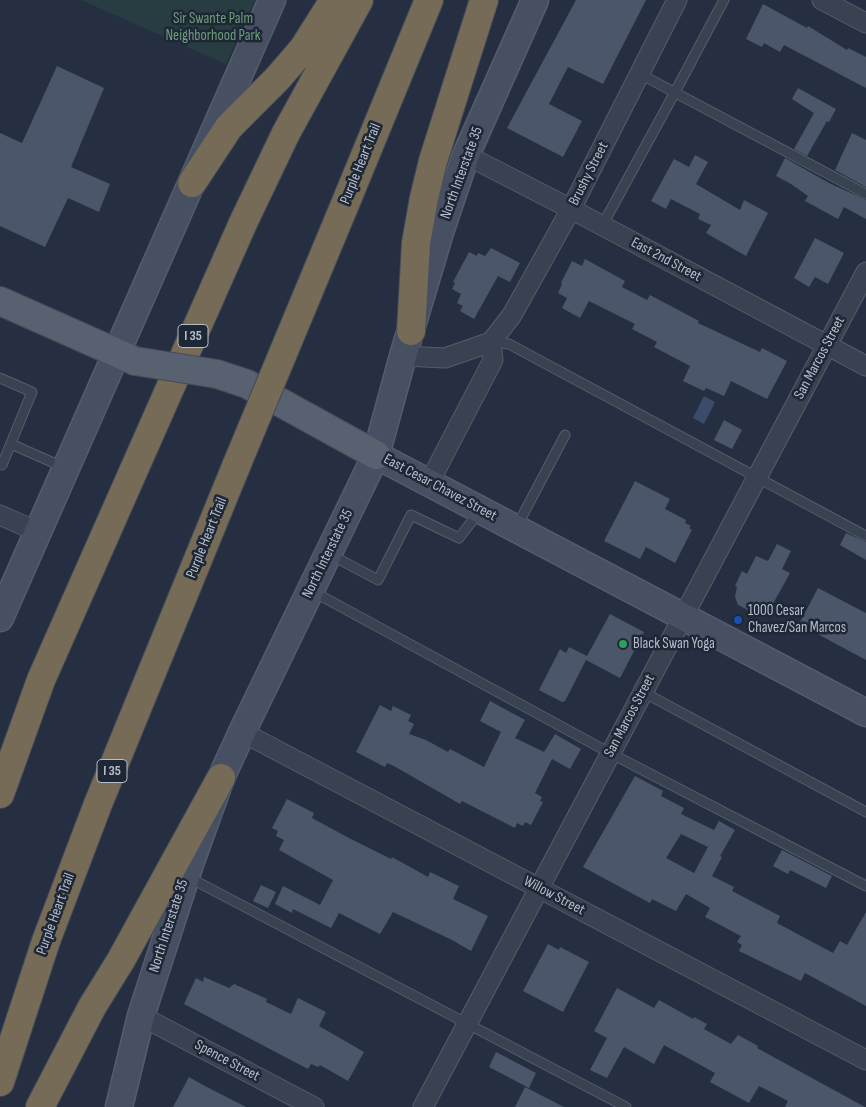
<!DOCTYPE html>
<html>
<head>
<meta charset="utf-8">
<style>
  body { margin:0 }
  canvas { display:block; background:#252f41 }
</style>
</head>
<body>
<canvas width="866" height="1107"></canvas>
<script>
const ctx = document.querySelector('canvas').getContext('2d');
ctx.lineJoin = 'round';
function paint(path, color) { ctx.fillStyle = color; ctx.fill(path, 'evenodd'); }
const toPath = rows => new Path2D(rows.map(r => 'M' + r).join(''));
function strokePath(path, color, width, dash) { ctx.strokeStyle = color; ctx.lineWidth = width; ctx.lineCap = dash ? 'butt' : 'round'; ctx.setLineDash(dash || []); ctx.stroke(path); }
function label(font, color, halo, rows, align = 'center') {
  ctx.font = font + ' "Sofia Sans Condensed",sans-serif'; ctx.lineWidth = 5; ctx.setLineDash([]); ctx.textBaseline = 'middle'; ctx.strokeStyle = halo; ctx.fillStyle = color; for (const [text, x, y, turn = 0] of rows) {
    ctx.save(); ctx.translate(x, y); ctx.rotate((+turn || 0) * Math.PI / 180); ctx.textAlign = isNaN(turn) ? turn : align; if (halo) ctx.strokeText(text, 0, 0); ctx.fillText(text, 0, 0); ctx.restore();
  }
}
paint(toPath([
  [81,0,255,0,226,64]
]), '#273d42');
paint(toPath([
  [704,396,715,402,704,424,693,418]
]), '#3b4c6a');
paint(toPath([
  [576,0,646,0,603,84,568,67,549,104,582,121,563,157,507,128],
  [763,4,807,28,808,26,847,50,848,48,866,57,866,88,784,45,780,52,764,43,762,47,746,39],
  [57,66,104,88,71,167,110,184,99,212,68,198,45,247,0,226,0,133,22,143],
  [798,88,836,109,829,122,827,121,807,156,794,149,814,113,792,99],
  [852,133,866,140,866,187,835,170],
  [695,155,708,162,696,184,740,210,744,200,768,213,746,256,706,233,711,225,698,219,700,214,671,199,666,209,651,201,674,159,689,167],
  [785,158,829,183,866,200,866,219,844,207,838,219,805,201,808,196,791,184,776,176],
  [815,238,844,253,828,284,815,277,809,287,794,278],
  [491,248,520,263,510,282,498,276,474,319,460,311,463,306,457,303,461,294,452,289,455,283,453,282,469,252,477,256,478,253,485,256],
  [585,259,625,281,622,287,647,300,650,295,699,321,698,323,760,352,762,348,787,361,767,399,731,381,724,396,706,388,704,391,683,381,690,366,654,347,657,342,632,329,635,324,589,301,580,318,562,308,567,298,558,293,562,284,561,283,572,261,582,266],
  [724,420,742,430,732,449,714,440],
  [635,481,670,499,665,509,686,520,685,523,691,526,689,528,692,530,675,563,646,547,640,559,604,541],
  [846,533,866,542,866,560,840,545],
  [777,544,791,551,782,569,790,573,769,611,759,607,750,611,738,605,735,597,737,587,735,586,742,571,747,574,756,556,768,561],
  [818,588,866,613,866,660,799,624],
  [610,614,644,632,620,678,586,660,565,701,562,702,539,690,560,649,566,653,569,647,587,656],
  [490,701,525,720,515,738,544,752,555,734,581,749,570,769,552,759,535,793,542,797,540,801,543,802,531,825,525,822,523,826,517,823,515,828,462,801,460,804,394,766,387,763,385,767,356,752,380,705,391,711,393,706,411,715,408,721,414,724,409,734,426,740,448,752,450,749,484,767,501,732,480,721],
  [635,776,663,791,661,796,684,808,681,814,714,830,719,821,735,830,720,856,722,857,712,876,734,887,732,891,780,916,777,923,833,953,840,941,847,945,866,912,866,1006,805,973,801,981,739,951,742,945,737,942,741,936,705,917,710,908,686,894,676,911,652,899,650,903,583,867],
  [681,834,708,847,694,873,666,858],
  [287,799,314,813,312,818,347,837,391,859,392,857,428,877,430,872,459,886,453,899,488,916,471,951,452,940,393,912,380,934,339,913,331,928,293,909,292,913,275,904,283,886,320,905,333,880,279,850,284,840,276,836,278,831,272,828],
  [782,850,832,876,826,888,790,870,788,874,773,866],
  [261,885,276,892,268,908,253,901],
  [548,944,559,950,560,947,589,962,563,1012,523,991],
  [204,977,229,988,234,984,267,999,266,1002,291,1014,298,998,326,1012,319,1026,364,1052,348,1081,320,1065,318,1067,311,1064,308,1069,184,1004,196,978,203,982],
  [617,988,654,1008,659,1000,693,1019,694,1017,707,1024,704,1029,731,1044,738,1035,758,1046,757,1048,865,1107,785,1107,788,1101,759,1086,749,1103,710,1082,715,1073,664,1045,654,1064,624,1047,607,1078,590,1070,607,1038,594,1031],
  [496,1052,536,1073,529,1088,489,1067],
  [189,1077,203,1085,246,1107,173,1107],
  [525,1087,564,1107,515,1107]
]), '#4b566a');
const service = toPath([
  [640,74,866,194],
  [602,226,675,92,724,0],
  [492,342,509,344,866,536],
  [0,378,32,392,2,465],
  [11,444,63,467],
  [517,526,565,435],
  [331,555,378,580,411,515,459,538,479,512],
  [312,591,610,753,866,886],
  [643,692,866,812],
  [188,877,626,1107]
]);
const minor = toPath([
  [822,0,866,23],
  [466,155,571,209,866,366],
  [403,356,445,358,491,342,512,315,571,209,677,0],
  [429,483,493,360,491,342],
  [0,515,38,532],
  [242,732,866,1060],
  [141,1016,314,1107],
  [423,1107,866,272]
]);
const secondary = toPath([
  [376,455,866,713],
  [0,618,272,0],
  [119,1107,141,1016,191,861,221,778,242,732,376,455,403,356,441,229,466,155,535,0]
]);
const primary = toPath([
  [0,301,135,361],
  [217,374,247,384,376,455]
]);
const motorway = toPath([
  [192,183,229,127,277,79,303,49,334,0],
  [348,197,429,0],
  [411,331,416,243,424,198,433,161,484,0],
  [0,794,41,680,243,223,286,133,359,0],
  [0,1082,46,941,98,804,237,464],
  [40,1107,92,1007,121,960,221,778]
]);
strokePath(service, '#545d6b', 11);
strokePath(minor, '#545d6b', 21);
strokePath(secondary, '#545d6b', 29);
strokePath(primary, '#434b59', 30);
strokePath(motorway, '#414a58', 30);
strokePath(service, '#394250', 9);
strokePath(minor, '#394250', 19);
strokePath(secondary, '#475063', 26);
strokePath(primary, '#576170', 28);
strokePath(motorway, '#766b56', 28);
const primaryBridge = toPath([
  [135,361,217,374]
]);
const motorwayBridge = toPath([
  [237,464,348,197]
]);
strokePath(primaryBridge, '#434b59', 30, []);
strokePath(motorwayBridge, '#414a58', 30, []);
strokePath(primaryBridge, '#576170', 28);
strokePath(motorwayBridge, '#766b56', 28);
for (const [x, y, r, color] of [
  [738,620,5,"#1a4fb4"],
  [623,644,5,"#2e9e5b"]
]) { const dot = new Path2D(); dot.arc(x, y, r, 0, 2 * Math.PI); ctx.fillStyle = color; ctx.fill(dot); strokePath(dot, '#1e2736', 2); }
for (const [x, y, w] of [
  [193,336,30],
  [112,771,30]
]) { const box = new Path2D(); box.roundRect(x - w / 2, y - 11.5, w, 23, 4); ctx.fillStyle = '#1e2736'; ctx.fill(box); strokePath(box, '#b6bdcb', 1); }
label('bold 14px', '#b6bdcb', null, [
  ["I 35",193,336],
  ["I 35",112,771]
]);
label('15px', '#6d9c7a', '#1e2736', [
  ["Sir Swante Palm",213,19],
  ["Neighborhood Park",213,36]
]);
label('15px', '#b6bdcb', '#1e2736', [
  ["Purple Heart Trail",361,164,-68],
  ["North Interstate 35",462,173,-70],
  ["Brushy Street",589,174,-63],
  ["East 2nd Street",666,260,28],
  ["San Marcos Street",820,358,-62],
  ["East Cesar Chavez Street",440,488,28],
  ["Purple Heart Trail",207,538,-68],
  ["North Interstate 35",328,554,-64],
  ["San Marcos Street",630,716,-62],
  ["Willow Street",554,896,28],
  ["Purple Heart Trail",56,914,-70],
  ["North Interstate 35",169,926,-72],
  ["Spence Street",227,1061,28]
]);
label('15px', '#b6bdcb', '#1e2736', [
  ["1000 Cesar",748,611],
  ["Chavez/San Marcos",748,628],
  ["Black Swan Yoga",633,644]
], 'left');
</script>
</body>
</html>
